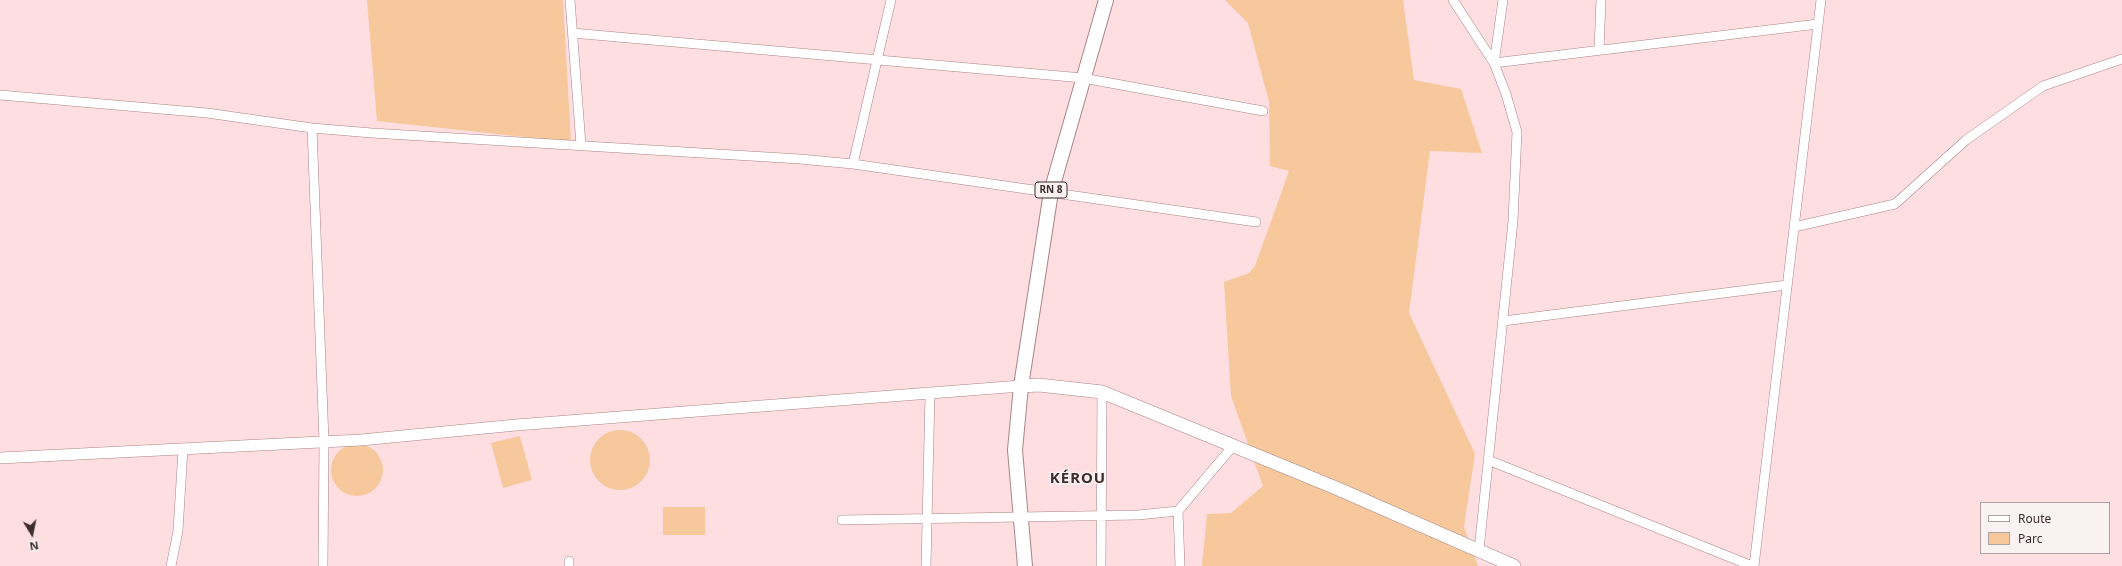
<!DOCTYPE html>
<html>
<head>
<meta charset="utf-8">
<style>
  body { margin:0 }
  #map { position:relative; width:2122px; height:566px; overflow:hidden; background:#fedee0; font-family:"Noto Sans",sans-serif }
  canvas { display:block }
  .legend { position:absolute; left:1980px; top:502px; width:130px; height:52px; box-sizing:border-box; background:#faf2f2; border:1px solid #aea3a4; margin:0; padding:5px 7px; list-style:none; font-size:12px; color:#3c2d2e }
  .legend li { display:flex; align-items:center; gap:8px; height:20px }
  .legend b { width:20px; border:1px solid #aea3a4 }
  .north { position:absolute; left:12px; top:514px; width:40px; height:40px; -webkit-text-stroke:3px #faf2f2; paint-order:stroke; rotate:170deg; font-size:11px; font-weight:700; line-height:16px; text-align:center; color:#3c2d2e }
  .north::after { content:''; display:block; margin:auto; width:14px; height:18px; background:#3c2d2e; clip-path:polygon(50% 0,100% 100%,50% 72%,0 100%) }
</style>
</head>
<body>
<div id="map">
<canvas width="2122" height="566"></canvas>
<ul class="legend">
<li><b style="height:5px;background:#fff"></b>Route</li>
<li><b style="height:11px;background:#f6c89c"></b>Parc</li>
</ul>
<div class="north">N</div>
</div>
<script>
const ctx = document.querySelector('canvas').getContext('2d');
ctx.lineJoin = 'round';
function paint(path, color) { ctx.fillStyle = color; ctx.fill(path, 'evenodd'); }
const toPath = rows => new Path2D(rows.map(r => 'M' + r).join(''));
function strokePath(path, color, width, dash) { ctx.strokeStyle = color; ctx.lineWidth = width; ctx.lineCap = dash ? 'butt' : 'round'; ctx.setLineDash(dash || []); ctx.stroke(path); }
function label(font, color, halo, rows, align = 'center') {
  ctx.font = font + ' "Noto Sans",sans-serif'; ctx.lineWidth = 3; ctx.setLineDash([]); ctx.textBaseline = 'middle'; ctx.strokeStyle = halo; ctx.fillStyle = color; for (const [text, x, y, turn = 0] of rows) {
    ctx.save(); ctx.translate(x, y); ctx.rotate((+turn || 0) * Math.PI / 180); ctx.textAlign = isNaN(turn) ? turn : align; if (halo) ctx.strokeText(text, 0, 0); ctx.fillText(text, 0, 0); ctx.restore();
  }
}
paint(toPath([
  [367,0,563,0,571,142,377,121],
  [1225,0,1403,0,1414,80,1461,89,1482,153,1430,151,1409,313,1475,454,1464,527,1478,566,1202,566,1207,514,1231,513,1263,486,1231,396,1224,282,1249,273,1255,266,1289,171,1270,166,1269,102,1248,23],
  '590 460a30 30 0 1 1 60 0a30 30 0 1 1-60 0Z',
  [520,436,532,480,503,488,491,443],
  '331 470a26 26 0 1 1 52 0a26 26 0 1 1-52 0Z',
  [663,507,705,507,705,535,663,535]
]), '#f6c89c');
const minor = toPath([
  [570,0,581,145],
  [1453,0,1494,63,1506,94,1517,132,1513,221,1479,550],
  [1503,0,1494,63,1818,24],
  [572,33,1083,78,1263,111],
  [1599,50,1601,0],
  [0,95,207,113,312,128,372,133,800,159,853,164,1256,222],
  [312,128,324,441,323,566],
  [853,164,891,0],
  [1794,227,1895,204,1966,140,2043,86,2122,59],
  [1503,321,1787,285],
  [1488,460,1752,566],
  [842,520,1138,515,1178,511],
  [171,566,178,531,183,449],
  [569,566,569,561],
  [926,566,930,394],
  [1101,566,1102,392],
  [1180,566,1178,511,1233,446],
  [1754,566,1821,0]
]);
const tertiary = toPath([
  [0,458,361,440,516,425,1021,386]
]);
const secondary = toPath([
  [1021,386,1039,385,1102,392,1336,488,1514,566]
]);
const primary = toPath([
  [1025,566,1015,450,1021,386,1051,192,1106,0]
]);
strokePath(minor, '#a98487', 10);
strokePath(tertiary, '#a98487', 12);
strokePath(secondary, '#a98487', 14);
strokePath(primary, '#a98487', 16);
strokePath(minor, '#fff', 9);
strokePath(tertiary, '#fff', 11);
strokePath(secondary, '#fff', 13);
strokePath(primary, '#fff', 14);
for (const [x, y, w] of [
  [1051,190,32]
]) { const box = new Path2D(); box.roundRect(x - w / 2, y - 8, w, 16, 3); ctx.fillStyle = '#faf2f2'; ctx.fill(box); strokePath(box, '#3c2d2e', 1); }
label('bold 10px', '#3c2d2e', null, [
  ["RN 8",1051,190]
]);
ctx.letterSpacing = '1px';
label('bold 15px', '#3c2d2e', '#faf2f2', [
  ["KÉROU",1078,479]
]);
ctx.letterSpacing = '0px';
</script>
</body>
</html>
